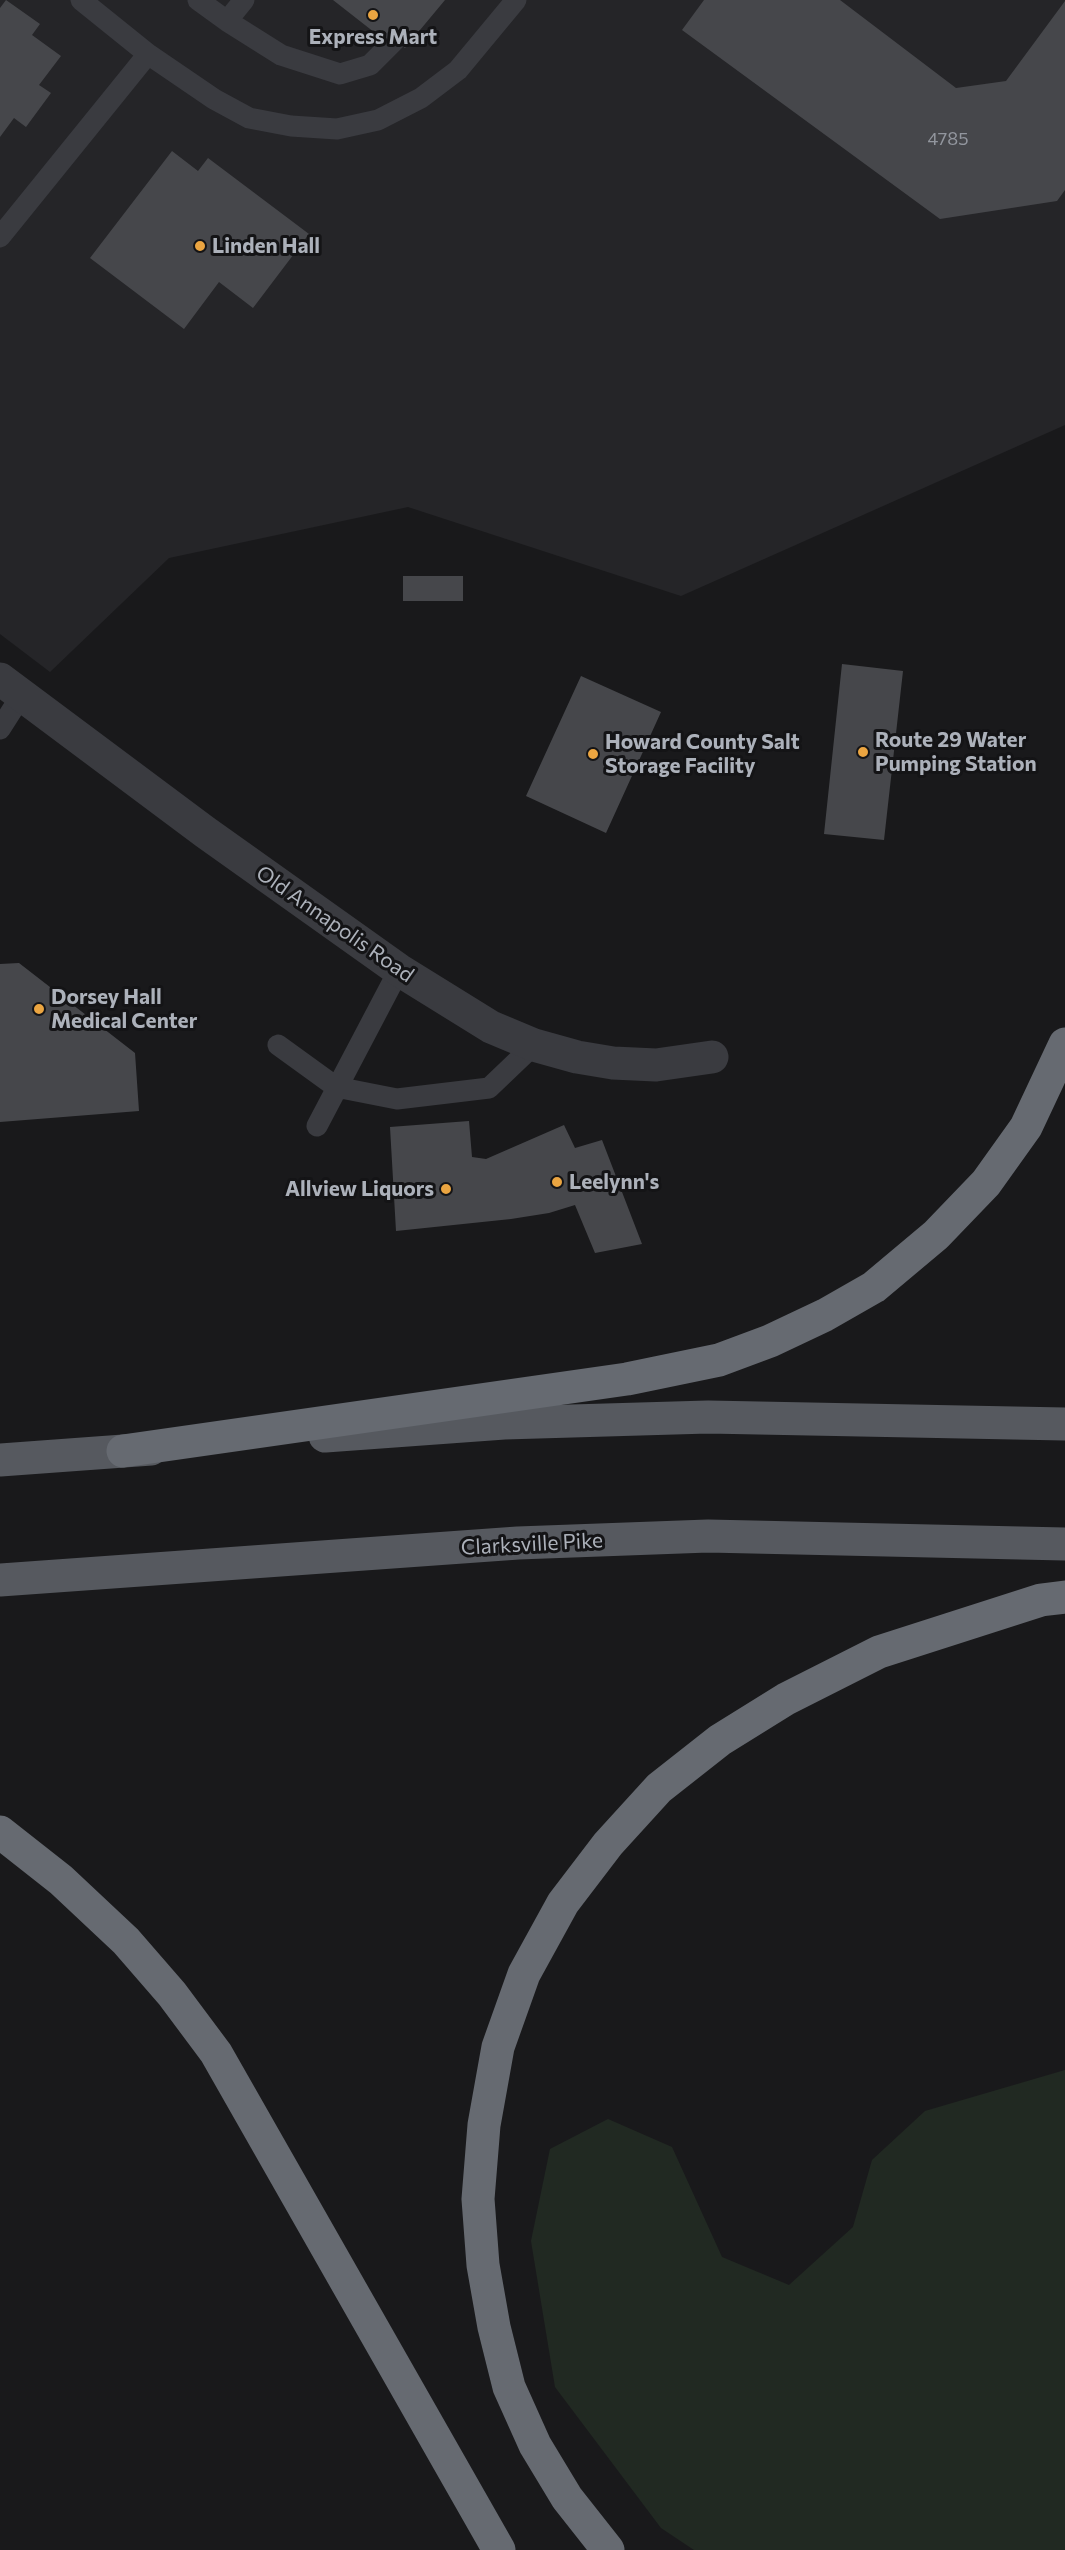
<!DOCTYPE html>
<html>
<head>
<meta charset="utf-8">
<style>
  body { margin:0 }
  canvas { display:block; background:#19191b }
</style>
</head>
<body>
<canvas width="1065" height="2550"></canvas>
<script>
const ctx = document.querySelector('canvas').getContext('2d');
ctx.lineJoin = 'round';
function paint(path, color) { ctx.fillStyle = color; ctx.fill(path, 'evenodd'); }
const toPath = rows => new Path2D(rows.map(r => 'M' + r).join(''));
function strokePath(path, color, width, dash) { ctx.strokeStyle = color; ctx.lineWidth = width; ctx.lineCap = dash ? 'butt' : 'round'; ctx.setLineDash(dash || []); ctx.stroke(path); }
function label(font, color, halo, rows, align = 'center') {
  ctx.font = font + ' Commissioner,sans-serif'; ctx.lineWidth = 6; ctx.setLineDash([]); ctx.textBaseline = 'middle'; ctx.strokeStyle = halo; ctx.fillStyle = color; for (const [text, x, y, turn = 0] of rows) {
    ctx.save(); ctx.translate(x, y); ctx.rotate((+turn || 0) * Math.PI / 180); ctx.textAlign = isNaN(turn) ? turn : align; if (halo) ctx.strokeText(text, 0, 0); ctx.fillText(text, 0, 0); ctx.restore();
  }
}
paint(toPath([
  [0,0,1065,0,1065,425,681,596,408,507,169,558,50,672,0,634]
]), '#252528');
paint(toPath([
  [1065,2070,1065,2550,694,2550,661,2528,555,2387,531,2241,550,2149,608,2119,672,2147,722,2257,789,2285,853,2227,872,2160,925,2111]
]), '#212922');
paint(toPath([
  [6,0,40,24,32,35,61,56,39,85,51,93,26,127,14,118,0,137,0,8],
  [333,0,445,0,405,48,382,30,379,36],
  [704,0,840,0,956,88,1006,81,1065,1,1065,190,1057,201,940,219,682,30],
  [172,151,198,171,208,158,309,234,253,308,219,282,184,329,90,258],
  [403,576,463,576,463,601,403,601],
  [842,664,903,671,884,840,824,834],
  [581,676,661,712,606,833,526,796],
  [19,963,135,1053,139,1111,0,1122,0,964],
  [469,1121,472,1157,486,1159,564,1125,575,1148,602,1140,642,1244,595,1253,575,1205,549,1213,511,1219,396,1231,390,1127]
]), '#46474b');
strokePath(toPath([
  [81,0,148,54,214,99,249,118,291,126,337,129,378,120,421,98,458,70,516,0],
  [198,0,227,21,244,0],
  [227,21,281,55,340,74,370,65,395,40],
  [0,237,148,54],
  [0,729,21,696],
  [278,1045,336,1087,397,1099,489,1088,534,1045],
  [317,1126,399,970]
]), '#3a3b40', 21);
strokePath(toPath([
  [0,679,205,832,399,970,491,1027,534,1045,577,1057,613,1063,656,1065,712,1057]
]), '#3a3b40', 33);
strokePath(toPath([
  [325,1436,504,1423,708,1417,1065,1424],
  [0,1460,151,1449],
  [0,1580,518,1543,708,1536,1065,1544]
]), '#56595f', 33);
strokePath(toPath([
  [123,1451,627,1379,719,1360,770,1341,825,1315,874,1287,936,1235,986,1183,1026,1127,1065,1044],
  [0,1832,61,1880,126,1941,172,1994,216,2053,499,2550],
  [608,2550,567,2498,535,2445,509,2387,494,2327,483,2265,478,2199,484,2125,498,2047,524,1974,563,1903,608,1844,659,1788,720,1740,786,1699,879,1652,1041,1600,1065,1597]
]), '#666a71', 33);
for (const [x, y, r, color] of [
  [373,15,6,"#eba541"],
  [200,246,6,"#eba541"],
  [863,752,6,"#eba541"],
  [593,754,6,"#eba541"],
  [39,1009,6,"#eba541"],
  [557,1182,6,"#eba541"],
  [446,1189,6,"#eba541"]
]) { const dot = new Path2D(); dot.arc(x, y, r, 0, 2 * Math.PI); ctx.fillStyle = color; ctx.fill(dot); strokePath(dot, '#141416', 2); }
label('18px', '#92969e', null, [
  ["4785",948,139]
]);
label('bold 21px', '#acb1ba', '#141416', [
  ["Express Mart",373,37,"center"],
  ["Linden Hall",212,246],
  ["Route 29 Water",875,740],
  ["Pumping Station",875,764],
  ["Howard County Salt",605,742],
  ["Storage Facility",605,766],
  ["Dorsey Hall",51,997],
  ["Medical Center",51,1021],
  ["Leelynn's",569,1182],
  ["Allview Liquors",434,1189,"right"]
], 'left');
label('21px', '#acb1ba', '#141416', [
  ["Old Annapolis Road",335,924,35],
  ["Clarksville Pike",532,1544,-3]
]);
</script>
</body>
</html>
